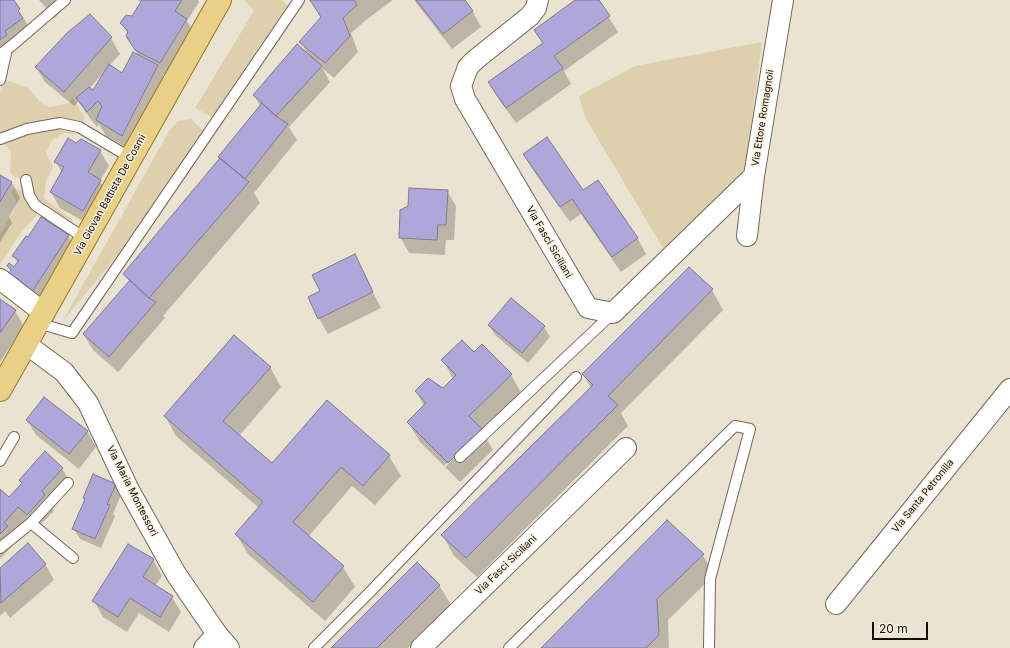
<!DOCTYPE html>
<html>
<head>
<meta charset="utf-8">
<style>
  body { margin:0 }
  #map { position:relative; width:1010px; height:648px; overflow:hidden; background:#ebe3d1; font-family:Inter,sans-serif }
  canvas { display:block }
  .scale { position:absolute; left:872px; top:622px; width:56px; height:18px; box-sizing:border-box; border:2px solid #110e08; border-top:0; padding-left:5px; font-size:12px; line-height:14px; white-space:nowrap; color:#110e08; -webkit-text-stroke:3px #f8f0de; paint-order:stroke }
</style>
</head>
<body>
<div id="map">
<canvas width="1010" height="648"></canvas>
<div class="scale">20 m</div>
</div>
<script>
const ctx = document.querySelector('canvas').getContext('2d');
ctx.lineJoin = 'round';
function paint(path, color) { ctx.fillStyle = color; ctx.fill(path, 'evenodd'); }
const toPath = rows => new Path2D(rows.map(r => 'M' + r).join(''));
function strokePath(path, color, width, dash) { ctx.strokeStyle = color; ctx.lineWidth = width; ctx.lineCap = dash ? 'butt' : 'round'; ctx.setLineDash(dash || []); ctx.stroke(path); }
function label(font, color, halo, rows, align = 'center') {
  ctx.font = font + ' Inter,sans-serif'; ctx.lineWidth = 3; ctx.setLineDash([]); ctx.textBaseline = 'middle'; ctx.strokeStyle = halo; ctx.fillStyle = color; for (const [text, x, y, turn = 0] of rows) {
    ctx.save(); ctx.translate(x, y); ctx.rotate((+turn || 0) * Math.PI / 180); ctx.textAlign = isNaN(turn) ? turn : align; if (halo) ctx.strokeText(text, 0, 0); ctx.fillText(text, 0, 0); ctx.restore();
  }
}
paint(toPath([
  [244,0,281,0,293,9,217,120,195,108,254,11],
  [762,42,745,174,664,250,585,117,579,96,635,66],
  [3,79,28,88,42,104,49,107,67,104,73,98,85,118,77,134,64,133,52,140,46,153,53,167,46,181,44,198,73,220,67,230,39,213,22,231,1,263,0,262,0,234,15,209,16,200,11,193,14,188,31,193,26,180,15,177,10,173,11,151,5,145,0,142,0,92],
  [191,119,207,134,151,215,62,322,169,131,178,121]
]), '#dfd0ad');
paint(toPath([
  [0,0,12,0,28,25,26,26,31,34,13,47,15,51,0,62],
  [39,0,68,0,56,11,58,15,55,18],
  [138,0,198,0,199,2,187,21,195,35,169,77,162,74,166,81,131,150,106,136,99,124,97,127,86,113,79,101,74,106,45,82,36,67,90,15,111,38,120,54,109,66,123,74,139,57,127,36,128,34,121,23,132,18,141,3],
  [105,71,94,92,89,89],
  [311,0,393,0,366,20,351,33,358,52,334,78,323,69,330,82,289,127,297,140,254,193,260,203,163,316,165,318,118,372,93,350,84,335,130,282,125,274,220,160,260,106,254,95,308,55,301,42,322,18],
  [414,0,464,0,473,12,481,27,452,49],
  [577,0,598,0,618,32,564,71,571,84,516,123,498,98,489,83,543,44,535,30],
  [76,144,100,151,109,166,100,181,109,196,92,226,60,208,51,192,62,173,56,162],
  [524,155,583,191,598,181,638,239,646,254,621,272,581,214,570,222,533,170],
  [0,176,12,183,20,198,9,217,12,223,0,242],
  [447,191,456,206,454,240,446,240,445,255,409,253,400,237],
  [42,218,68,236,77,251,39,310,8,266,14,268,18,263,13,256,28,238],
  [354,256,381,308,328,334,319,318,321,292],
  [712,290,723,310,621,413,628,426,477,577,454,556,443,536,591,388,583,374],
  [0,301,15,311,24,326,0,362],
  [489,325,544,327,550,337,528,363,495,335],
  [474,353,511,375,522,394,483,433,493,450,460,482,420,442,408,422,424,406,416,391,443,389,453,379,443,360],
  [480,430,480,433,445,467,444,466],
  [270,367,281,387,239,436,272,465,389,456,401,476,375,505,352,486,308,537,343,567,355,587,325,621,248,554,236,534,259,508,176,436,165,416],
  [27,420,87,431,96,447,79,469,36,435],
  [62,468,71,484,51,506,54,511,36,529,28,522,13,537,16,542,0,559,0,491,9,498,22,484,20,480],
  [115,485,121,495,113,514,115,516,101,548,80,539,74,529,86,501,84,498],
  [28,545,45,564,54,580,10,618,5,611,0,616,0,569],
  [703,555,714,575,668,620,669,648,542,648],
  [153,560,162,576,155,586,172,597,181,612,169,632,139,613,127,632,103,617,94,601],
  [439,585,451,605,408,648,333,648]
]), '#0003');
const building = toPath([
  [0,0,14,0,20,9,18,11,23,18,5,31,7,35,0,40,0,0],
  [142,0,182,0,175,11,187,19,160,63,135,50,126,36,128,31,120,23,126,15,132,16,142,0],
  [310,0,354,0,357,5,343,18,350,36,325,63,299,42,321,17,310,0],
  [416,0,465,0,473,11,443,34,416,0],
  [575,0,599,0,610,16,554,56,563,68,506,108,488,82,543,43,534,30,575,0],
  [90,14,112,37,64,92,35,67,67,33,90,14],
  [297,44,322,66,276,116,253,95,297,44],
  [133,52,158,65,122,136,96,120,102,106,98,101,87,112,76,98,89,87,93,90,109,64,122,73,133,52],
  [262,103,276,116,288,124,245,179,218,157,262,103],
  [547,137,583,190,598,180,638,238,612,257,572,199,560,207,523,154,547,137],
  [68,138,76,143,81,139,101,150,88,172,101,180,83,211,50,192,64,167,54,162,68,138],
  [220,158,249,182,149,298,123,274,220,158],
  [0,175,12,182,0,202,0,175],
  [409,188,448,190,446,225,438,225,437,240,399,238,400,210,408,206,409,188],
  [41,217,69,235,30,295,5,279,11,270,7,266,9,263,14,267,19,260,12,256,26,236,28,237,41,217],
  [355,254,373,292,318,319,308,297,320,291,312,275,355,254],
  [689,267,713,289,608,396,618,405,466,558,441,535,593,385,582,374,689,267],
  [130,280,149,298,156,302,109,357,83,334,130,280],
  [511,298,545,326,522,353,488,325,511,298],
  [0,299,16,310,0,333,0,299],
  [234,335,271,367,223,421,272,463,327,400,390,455,363,486,341,467,293,522,344,566,313,602,235,534,263,502,164,416,234,335],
  [462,340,474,352,482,344,512,374,469,416,482,429,448,463,407,422,426,403,415,391,428,378,443,388,456,375,441,360,462,340],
  [44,397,88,431,69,454,26,420,44,397],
  [45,451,63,468,42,491,45,495,27,515,18,507,4,523,8,526,0,534,0,489,9,497,22,483,19,480,45,451],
  [93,474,116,484,107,504,110,505,95,539,72,529,85,499,83,498,93,474],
  [667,520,704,554,657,599,659,635,646,648,541,648,667,520],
  [28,543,46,564,1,603,0,568,28,543],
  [128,544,154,559,143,577,173,596,160,617,130,598,118,617,92,601,128,544],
  [417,562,440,585,377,648,331,648,417,562]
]);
paint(building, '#afa7da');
strokePath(building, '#7d7b8c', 1);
const lane = toPath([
  [0,55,15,43,65,0],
  [0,80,7,49],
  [0,139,27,129,60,123,79,127,131,158],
  [26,180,29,195,35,205,86,239],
  [38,323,72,333,299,0],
  [460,457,613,313],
  [0,461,14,437],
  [31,523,73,558],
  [0,548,31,523,68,483],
  [314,648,371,591,576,377],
  [509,648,735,426,750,429,710,579,709,648]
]);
const street = toPath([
  [538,0,536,8,530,16,475,60,468,67,461,86,465,99,588,308,613,313,754,176],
  [747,236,754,176,783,0],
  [0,279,44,313],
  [26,344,64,372,88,403,128,488,176,574,217,634,204,648],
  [836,604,1010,389],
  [217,634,229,648],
  [421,648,626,448]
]);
const primary = toPath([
  [0,390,220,0]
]);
strokePath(lane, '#706959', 12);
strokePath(street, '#706959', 22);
strokePath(primary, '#957726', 24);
strokePath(lane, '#fff', 10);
strokePath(street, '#fff', 20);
strokePath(primary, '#ead086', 22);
label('10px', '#110e08', '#f8f0de', [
  ["Via Ettore Romagnoli",763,118,-81],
  ["Via Giovan Battista De Cosmi",110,195,-61],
  ["Via Fasci Siciliani",549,242,60],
  ["Via Maria Montessori",132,491,63],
  ["Via Santa Petronilla",923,496,-51],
  ["Via Fasci Siciliani",506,565,-44]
]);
</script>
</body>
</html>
